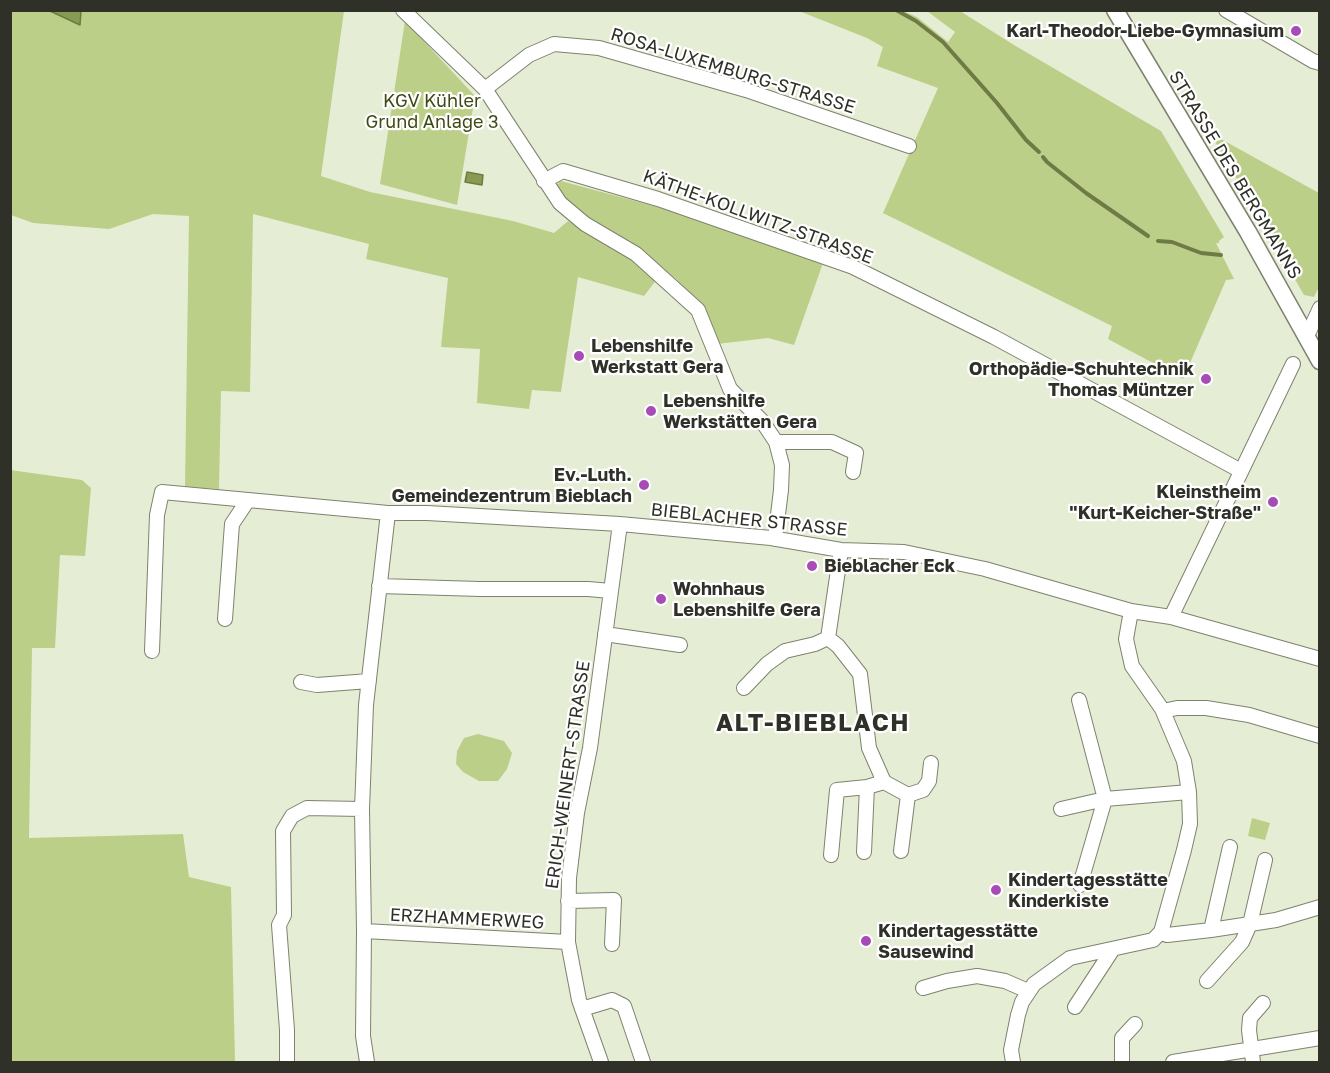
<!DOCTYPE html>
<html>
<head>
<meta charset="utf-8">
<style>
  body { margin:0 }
  #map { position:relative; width:1330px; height:1073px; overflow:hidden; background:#e6edd5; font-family:"Golos Text",sans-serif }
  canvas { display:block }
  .frame { position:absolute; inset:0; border:12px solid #2f3128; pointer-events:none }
</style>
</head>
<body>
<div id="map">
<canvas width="1330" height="1073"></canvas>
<div class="frame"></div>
</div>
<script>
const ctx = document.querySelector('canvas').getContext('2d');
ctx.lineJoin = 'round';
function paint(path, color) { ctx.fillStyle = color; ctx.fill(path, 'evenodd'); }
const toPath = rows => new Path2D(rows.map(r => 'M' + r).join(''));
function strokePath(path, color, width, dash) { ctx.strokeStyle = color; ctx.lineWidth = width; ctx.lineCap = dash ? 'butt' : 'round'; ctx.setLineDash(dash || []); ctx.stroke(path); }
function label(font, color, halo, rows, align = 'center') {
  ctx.font = font + ' "Golos Text",sans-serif'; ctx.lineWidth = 4.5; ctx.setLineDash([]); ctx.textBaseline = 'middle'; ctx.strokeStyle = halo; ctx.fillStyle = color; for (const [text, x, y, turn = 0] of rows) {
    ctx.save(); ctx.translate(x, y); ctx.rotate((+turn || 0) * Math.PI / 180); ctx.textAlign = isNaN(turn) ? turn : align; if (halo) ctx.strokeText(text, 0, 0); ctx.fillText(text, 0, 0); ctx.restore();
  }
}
paint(toPath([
  [10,11,344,11,321,176,370,192,513,221,554,233,568,221,633,257,657,279,644,296,578,277,561,392,532,390,529,409,477,403,480,349,441,347,448,278,366,259,369,244,253,214,250,392,221,391,219,489,185,487,189,216,153,214,109,229,33,223,11,215],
  [799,11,903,11,917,17,948,42,955,32,927,11,960,11,1014,45,1161,131,1224,237,1219,241,1219,243,1216,243,1234,279,1226,280,1183,379,1108,339,1112,326,883,213,938,88,877,66,883,47,867,38],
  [405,21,475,96,457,205,380,184],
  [1210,133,1319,193,1319,287,1314,297,1304,295],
  [561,181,665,209,823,263,794,345,768,338,717,344,703,306,675,278,647,256,594,223,559,195,556,185],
  [10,470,82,480,91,488,85,556,60,555,55,648,32,648,29,838,183,834,189,877,231,887,235,1062,11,1062],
  [478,734,504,741,512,753,507,769,498,781,479,781,463,772,456,764,457,751,464,738],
  [1252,818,1270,823,1265,840,1248,836]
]), '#bccf89');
const water = toPath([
  [50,11,81,11,80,25,50,11],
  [467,172,483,175,482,185,465,182,467,172]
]);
paint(water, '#899b52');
strokePath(water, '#6e7b45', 1.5);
strokePath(toPath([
  [896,10,916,21,943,42,997,103,1026,140,1039,152],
  [1043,157,1047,162,1086,193,1148,236],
  [1158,241,1172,242,1201,253,1221,255]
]), '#6e7b45', 4);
const minor = toPath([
  [403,10,485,89,560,203,585,224,636,254,698,310,730,389,762,421,776,442,782,465,781,490,775,539],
  [1226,10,1313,61,1320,63],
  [485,89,529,55,554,44,599,48,746,90,909,146],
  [544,181,563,171,658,199,853,267,994,337,1241,471],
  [1307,336,1320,308],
  [776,442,832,442,856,453,853,472],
  [841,550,828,638,838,646,860,674,869,748,884,782],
  [379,586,480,589,588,589,611,591],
  [1171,617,1293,364],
  [225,619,232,524,248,500],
  [605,634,680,645],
  [152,651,157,515,162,492,388,513,427,513,620,524,771,538,841,550,904,552,985,569,1131,611,1171,617,1320,659],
  [301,682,317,685,369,681],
  [744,688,767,664,785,651,815,644,828,638],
  [1079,700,1105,799,1189,792],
  [1163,711,1177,708,1206,708,1249,715,1320,736],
  [908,795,923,790,929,781,931,763],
  [1061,809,1105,799,1080,885],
  [901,851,908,795],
  [864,852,867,787],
  [831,855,837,790,867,787,884,782,908,795],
  [568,901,614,900,612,944],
  [1211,930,1230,847],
  [364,931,568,942],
  [1161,932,1167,935,1211,930,1276,920,1320,907],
  [1207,981,1242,942,1250,924,1265,860],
  [923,988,947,981,977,976,1005,981,1028,991],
  [1075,1007,1113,949],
  [582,1009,612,1000,624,1006,643,1062],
  [287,1062,287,1030,279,925,284,915,283,831,292,816,307,808,362,809],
  [367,1062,363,1036,364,931,362,809,366,705,388,513],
  [601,1062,579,1000,568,942,569,878,577,813,590,748,620,524],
  [1013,1062,1011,1050,1018,1015,1022,1002,1034,984,1070,958,1153,940,1161,932,1184,850,1190,824,1189,792,1184,761,1162,709,1132,666,1126,639,1131,611],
  [1122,1062,1122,1038,1135,1024],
  [1173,1062,1320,1038],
  [1253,1062,1249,1030,1250,1018,1263,1003]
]);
const major = toPath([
  [1115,10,1248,232,1320,361]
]);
strokePath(minor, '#7d836e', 16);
strokePath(major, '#7d836e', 19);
strokePath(minor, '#fff', 14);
strokePath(major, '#fff', 16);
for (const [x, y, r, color] of [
  [1296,31,6,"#a74cb7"],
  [579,356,6,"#a74cb7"],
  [1206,379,6,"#a74cb7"],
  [651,411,6,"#a74cb7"],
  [644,485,6,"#a74cb7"],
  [1273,502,6,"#a74cb7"],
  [812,566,6,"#a74cb7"],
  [661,599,6,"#a74cb7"],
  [996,890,6,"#a74cb7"],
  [866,941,6,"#a74cb7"]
]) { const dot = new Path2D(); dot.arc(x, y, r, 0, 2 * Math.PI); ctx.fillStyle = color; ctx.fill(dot); strokePath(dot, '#fff', 2); }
label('bold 18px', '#2f3128', '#fff', [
  ["Karl-Theodor-Liebe-Gymnasium",1284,31,"right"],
  ["Lebenshilfe",591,346],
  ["Werkstatt Gera",591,367],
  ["Orthopädie-Schuhtechnik",1194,369,"right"],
  ["Thomas Müntzer",1194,390,"right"],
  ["Lebenshilfe",663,401],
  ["Werkstätten Gera",663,422],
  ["Ev.-Luth.",632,475,"right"],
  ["Gemeindezentrum Bieblach",632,496,"right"],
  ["Kleinstheim",1261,492,"right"],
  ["\"Kurt-Keicher-Straße\"",1261,513,"right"],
  ["Bieblacher Eck",824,566],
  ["Wohnhaus",673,589],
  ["Lebenshilfe Gera",673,610],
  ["Kindertagesstätte",1008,880],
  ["Kinderkiste",1008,901],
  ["Kindertagesstätte",878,931],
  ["Sausewind",878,952]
], 'left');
label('18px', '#2f3128', '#fff', [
  ["ROSA-LUXEMBURG-STRASSE",733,71,17],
  ["STRASSE DES BERGMANNS",1235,175,59],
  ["KÄTHE-KOLLWITZ-STRASSE",758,217,20],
  ["BIEBLACHER STRASSE",749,520,6],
  ["ERICH-WEINERT-STRASSE",568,775,-82],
  ["ERZHAMMERWEG",467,919,3]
]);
label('18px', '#3e4a14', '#fff', [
  ["KGV Kühler",432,101],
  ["Grund Anlage 3",432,122]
]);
ctx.letterSpacing = '1.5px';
label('bold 24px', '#2f3128', '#fff', [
  ["ALT-BIEBLACH",813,723]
]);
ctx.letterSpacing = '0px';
</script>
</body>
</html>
